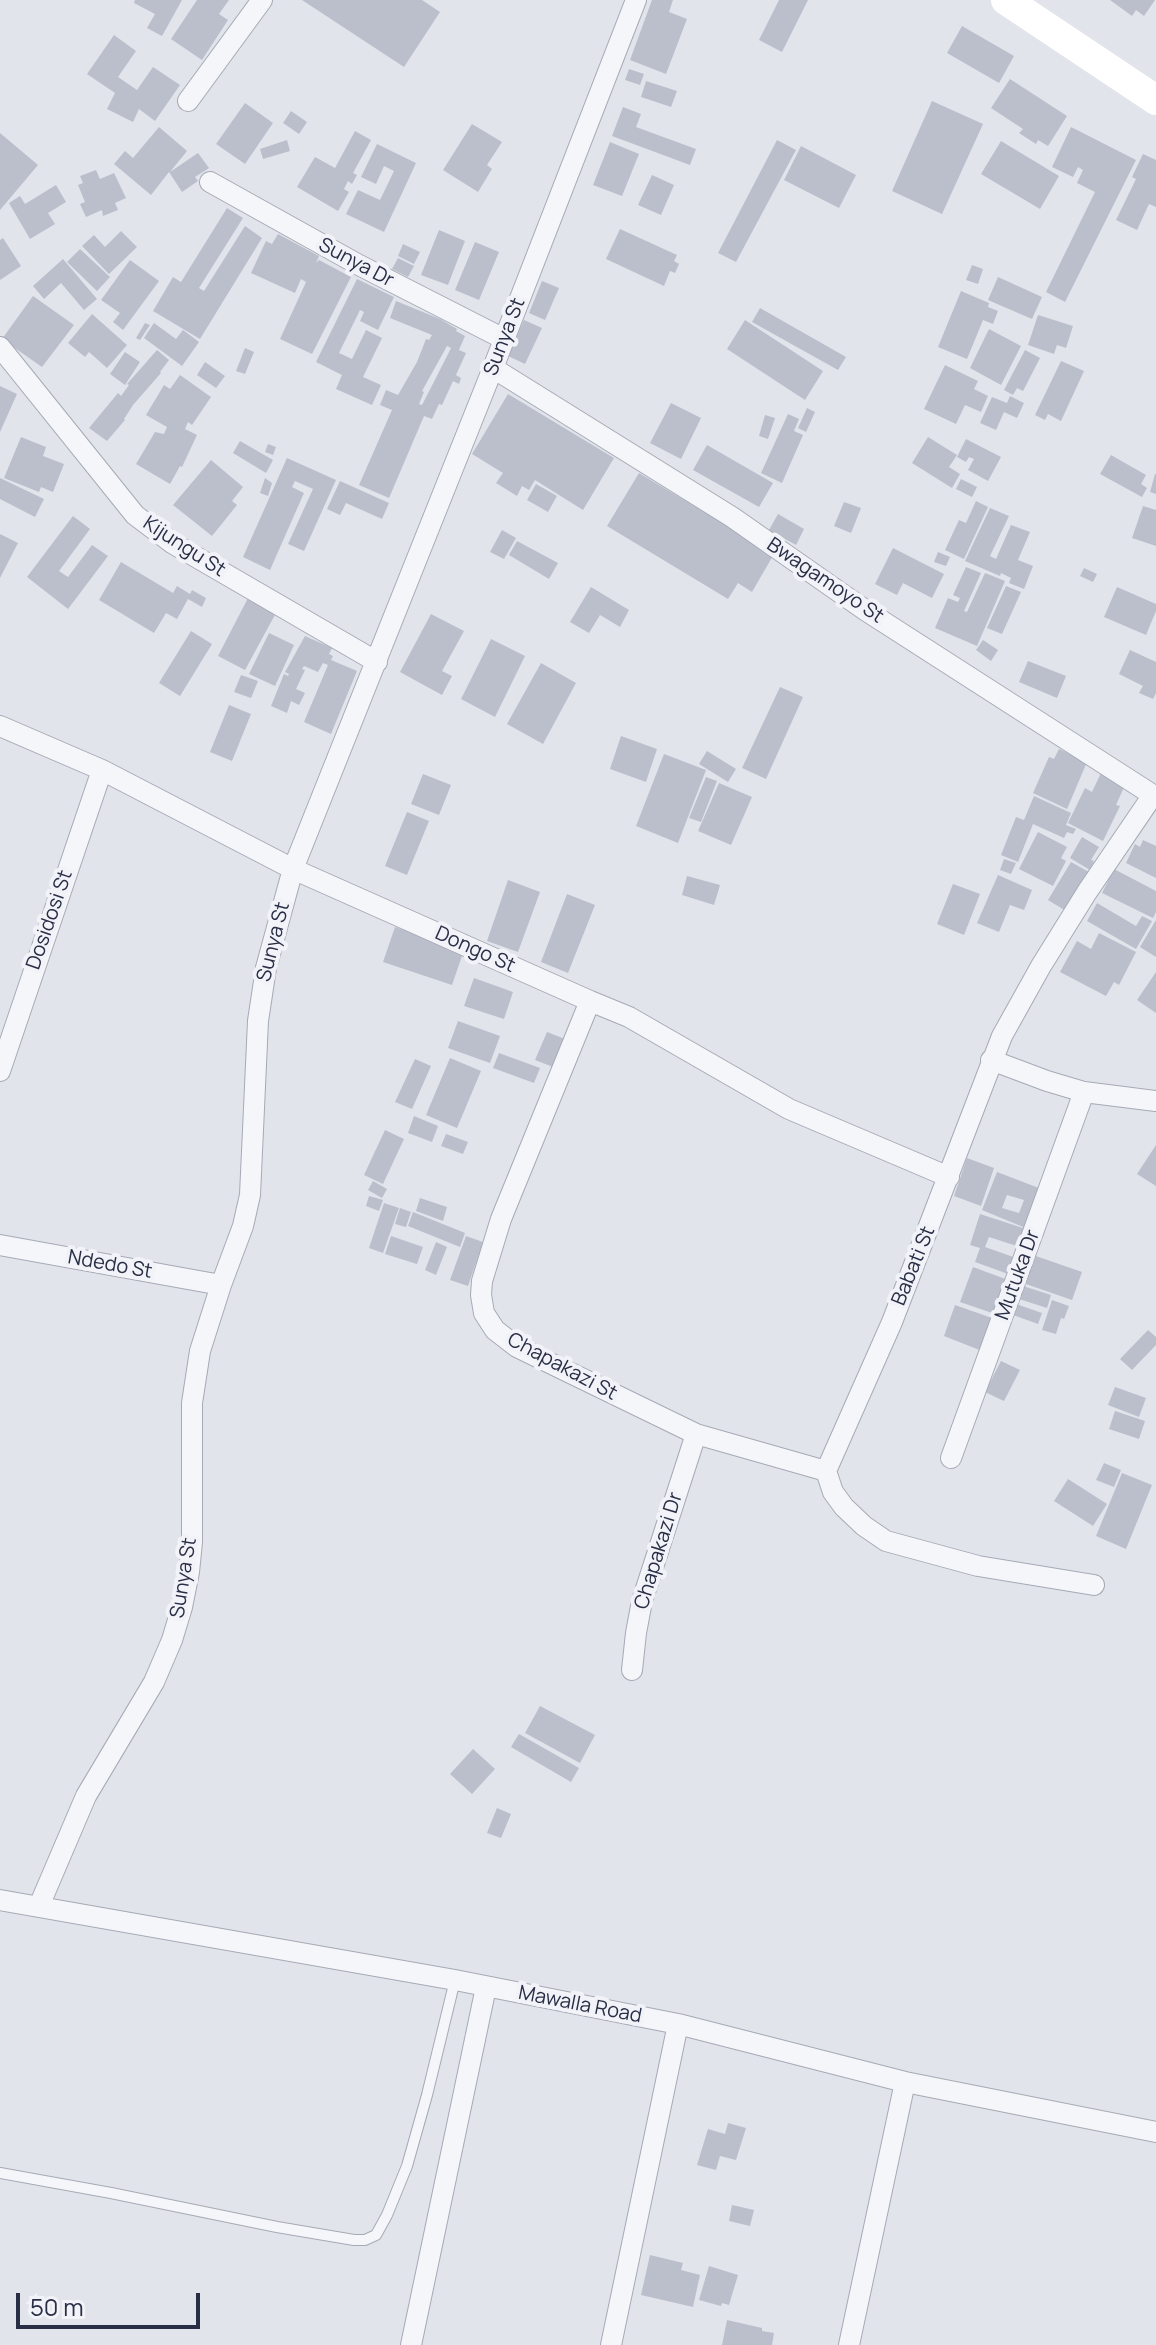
<!DOCTYPE html>
<html>
<head>
<meta charset="utf-8">
<style>
  body { margin:0 }
  #map { position:relative; width:1156px; height:2345px; overflow:hidden; background:#e1e4eb; font-family:Manrope,sans-serif }
  canvas { display:block }
  .scale { position:absolute; left:16px; top:2293px; width:184px; height:36px; box-sizing:border-box; border:4px solid #282e45; border-top:0; padding-left:10px; font-size:24px; line-height:28px; white-space:nowrap; color:#282e45; -webkit-text-stroke:6px #f2f3f8; paint-order:stroke }
</style>
</head>
<body>
<div id="map">
<canvas width="1156" height="2345"></canvas>
<div class="scale">50 m</div>
</div>
<script>
const ctx = document.querySelector('canvas').getContext('2d');
ctx.lineJoin = 'round';
function paint(path, color) { ctx.fillStyle = color; ctx.fill(path, 'evenodd'); }
const toPath = rows => new Path2D(rows.map(r => 'M' + r).join(''));
function strokePath(path, color, width, dash) { ctx.strokeStyle = color; ctx.lineWidth = width; ctx.lineCap = dash ? 'butt' : 'round'; ctx.setLineDash(dash || []); ctx.stroke(path); }
function label(font, color, halo, rows, align = 'center') {
  ctx.font = font + ' Manrope,sans-serif'; ctx.lineWidth = 8; ctx.setLineDash([]); ctx.textBaseline = 'middle'; ctx.strokeStyle = halo; ctx.fillStyle = color; for (const [text, x, y, turn = 0] of rows) {
    ctx.save(); ctx.translate(x, y); ctx.rotate((+turn || 0) * Math.PI / 180); ctx.textAlign = isNaN(turn) ? turn : align; if (halo) ctx.strokeText(text, 0, 0); ctx.fillText(text, 0, 0); ctx.restore();
  }
}
paint(toPath([
  [135,0,182,0,162,36,147,28,155,14,134,3],
  [197,0,229,0,219,14,228,20,202,60,171,39],
  [302,0,422,0,440,12,404,67],
  [652,0,673,0,669,12,687,19,666,74,630,60],
  [779,0,808,0,782,52,759,40],
  [1110,0,1155,0,1144,16,1136,10,1132,16],
  [962,26,1014,56,999,83,947,53],
  [114,35,136,51,118,77,137,90,153,67,180,85,155,121,139,109,133,122,107,109,115,93,87,74],
  [629,69,644,74,640,85,625,80],
  [1010,79,1067,116,1048,146,1038,140,1036,144,1019,133,1023,129,991,108],
  [646,81,677,91,671,107,641,97],
  [932,101,983,124,942,214,892,191],
  [245,103,273,123,245,164,216,144],
  [623,107,641,114,636,127,696,149,690,165,612,136],
  [291,111,307,122,299,134,283,123],
  [472,124,502,142,487,165,492,169,478,192,443,170],
  [159,127,187,151,170,172,198,153,209,168,195,177,198,181,182,192,169,172,151,195,114,164,125,151,133,158],
  [1071,127,1136,160,1065,302,1046,292,1095,192,1077,183,1083,170,1078,167,1073,177,1052,167],
  [355,131,371,140,353,173,357,175,352,184,348,181,344,189,349,192,338,211,297,187,315,157,335,168],
  [0,133,38,165,0,210],
  [287,140,290,151,263,159,260,149],
  [777,140,796,150,736,262,718,253],
  [1001,141,1059,176,1040,209,981,174],
  [610,142,639,154,622,196,593,185],
  [377,144,416,163,384,232,346,214,358,190,380,200,394,171,384,166,376,184,361,177],
  [801,146,856,175,839,208,784,180],
  [1143,154,1156,160,1156,207,1149,204,1137,230,1116,220,1136,179,1132,177],
  [96,170,100,179,114,173,126,198,115,203,118,210,103,216,102,210,86,217,80,204,85,202,78,185,83,183,80,176],
  [652,175,674,185,661,215,638,205],
  [56,185,66,202,48,213,55,224,30,239,9,203,20,196,25,204],
  [227,208,243,218,199,288,204,291,245,226,262,238,200,339,153,311,173,277,181,282],
  [620,229,677,255,674,261,679,264,675,273,670,271,664,286,606,259],
  [439,230,465,241,448,285,421,275],
  [121,231,137,247,109,274,82,246,94,235,105,247],
  [278,234,319,256,316,263,319,260,351,277,312,354,280,339,306,282,301,279,295,293,251,273,266,241,272,244],
  [3,238,21,266,0,280,0,240],
  [475,242,499,252,479,300,455,290],
  [403,244,420,252,414,264,398,256],
  [80,249,110,277,97,291,67,262],
  [398,258,414,266,408,277,392,269],
  [63,259,97,299,84,310,61,283,44,299,33,286],
  [130,260,159,281,123,330,113,322,120,313,101,300],
  [972,265,983,269,978,284,966,280],
  [998,277,1042,297,1032,319,988,300],
  [357,279,394,297,378,330,360,321,364,312,360,310,339,353,352,359,366,330,382,338,363,377,381,385,372,405,336,389,342,375,316,362],
  [542,281,559,288,545,320,529,313],
  [961,291,989,303,988,307,998,311,993,324,983,320,967,359,938,347],
  [33,296,74,325,42,367,2,339],
  [396,301,440,319,457,329,456,331,465,336,459,350,466,353,456,375,461,378,459,384,453,381,442,405,439,404,432,419,424,416,389,498,359,485,392,410,380,405,386,390,398,395,417,362,426,339,429,340,432,335,390,318],
  [447,346,451,348,443,364,422,405,419,404,424,392,422,391],
  [760,308,846,357,838,370,752,322],
  [92,314,127,345,107,368,89,352,85,357,68,343],
  [1038,315,1073,326,1066,348,1057,345,1054,354,1028,345],
  [524,320,542,328,525,364,508,356],
  [745,320,823,371,805,400,727,349],
  [145,323,150,325,140,340,136,338],
  [154,323,176,339,183,330,199,342,182,366,144,338],
  [989,329,1021,346,1001,385,970,368],
  [245,348,254,352,245,374,236,371],
  [157,350,169,360,160,372,161,373,133,405,124,419,125,420,107,441,89,428,118,393,121,396,129,385,127,384],
  [1025,350,1040,358,1023,391,1017,388,1013,395,1004,390],
  [125,352,140,362,125,385,110,374],
  [1061,361,1084,371,1061,421,1048,414,1045,420,1035,415],
  [205,362,225,376,216,388,197,375],
  [945,365,978,381,974,389,988,396,981,412,965,405,956,424,924,409],
  [180,375,211,397,192,425,188,422,185,429,197,435,182,467,180,466,170,484,136,464,155,432,164,434,167,427,146,415,164,385,170,389],
  [0,386,17,394,0,432],
  [508,394,614,458,583,510,535,480,529,490,522,486,517,496,496,483,503,473,472,454],
  [1010,396,1024,403,1017,418,1004,412,996,430,980,423,992,397,1007,403],
  [671,403,701,418,681,459,650,443],
  [807,408,815,412,806,432,798,428],
  [788,414,799,419,794,431,803,435,782,483,761,473],
  [765,415,775,418,768,439,759,436],
  [21,437,46,447,43,456,64,464,53,492,41,487,39,492,4,478],
  [928,437,957,455,949,467,960,474,952,488,912,463],
  [966,439,1001,457,988,481,968,470,974,459,969,457,966,462,957,457],
  [240,441,273,460,266,473,233,453],
  [268,444,276,447,273,455,265,452],
  [707,445,773,483,759,507,693,470],
  [1111,455,1146,475,1141,484,1147,488,1142,497,1100,474],
  [287,458,336,480,304,551,288,544,313,489,295,481,292,487,304,493,270,570,243,557],
  [211,460,243,487,232,501,237,505,212,536,173,505],
  [639,473,774,554,752,592,738,583,728,599,607,526],
  [1155,474,1156,474,1156,494,1150,492],
  [0,478,44,499,35,517,0,499],
  [265,478,272,483,268,496,260,493],
  [961,479,977,487,972,497,956,489],
  [340,481,389,503,382,519,346,503,340,515,327,509],
  [536,484,557,496,548,512,527,500],
  [976,501,988,507,964,559,945,550,959,520,966,523],
  [844,502,861,508,851,533,834,526],
  [1143,506,1156,510,1156,546,1132,538],
  [990,508,1009,516,990,556,996,559,1011,525,1030,532,1018,560,1033,566,1024,589,1009,583,1011,578,1001,573,1000,576,965,561],
  [778,514,804,529,796,545,769,530],
  [73,516,90,529,59,571,68,577,92,545,108,556,68,609,27,577],
  [502,530,516,538,504,559,490,552],
  [0,534,18,543,0,578],
  [517,541,558,563,549,579,509,555],
  [893,548,944,574,932,598,903,583,897,595,875,584],
  [938,552,950,557,946,566,934,562],
  [121,562,173,593,177,586,190,594,192,590,206,598,202,607,188,599,177,619,166,613,154,633,99,600],
  [966,567,981,573,964,611,967,612,985,573,1005,581,977,646,935,628,948,598,958,602,960,598,953,595],
  [1084,568,1097,574,1093,582,1080,576],
  [1006,586,1021,592,1002,634,987,628],
  [591,587,629,610,620,627,600,615,589,633,570,622],
  [1117,587,1156,604,1156,611,1146,635,1104,617],
  [248,598,276,613,245,670,218,656],
  [431,614,464,631,442,671,452,676,442,695,400,672],
  [191,631,212,644,180,696,159,683],
  [269,633,294,645,275,686,249,674],
  [305,636,332,648,329,654,333,656,331,660,357,671,331,734,304,722,328,665,323,663,318,672,304,666,302,669,305,670,296,689,305,693,299,705,291,701,287,713,271,706,284,674,288,676,289,674,285,672],
  [491,639,525,656,495,717,461,699],
  [983,640,998,650,991,661,976,650],
  [1130,650,1156,662,1156,693,1153,699,1139,693,1143,686,1119,674],
  [1028,661,1066,676,1057,698,1019,682],
  [541,663,576,683,543,744,507,724],
  [241,675,258,681,251,698,234,692],
  [780,687,803,697,766,779,742,768],
  [229,705,251,714,232,761,210,752],
  [621,736,657,749,646,782,610,769],
  [1059,749,1087,762,1067,809,1033,793,1049,757,1054,759],
  [707,751,736,769,728,782,699,764],
  [664,754,706,770,678,843,636,826],
  [1101,773,1125,785,1116,805,1120,806,1103,841,1068,823,1085,788,1092,792],
  [423,774,451,785,439,815,411,804],
  [706,777,717,781,701,822,689,818],
  [719,783,752,797,731,845,698,831],
  [1034,796,1071,813,1066,825,1076,829,1073,834,1067,832,1064,838,1033,824,1018,862,1001,855,1016,817,1024,820],
  [407,812,429,821,407,875,385,866],
  [1038,832,1067,847,1061,858,1066,861,1053,886,1019,869],
  [1082,837,1099,847,1091,860,1094,861,1090,870,1070,858],
  [1143,840,1156,846,1156,878,1126,863,1135,844,1140,847],
  [1004,859,1016,863,1011,874,1000,870],
  [1071,862,1089,872,1066,911,1048,900],
  [1114,869,1156,891,1156,912,1153,918,1102,893],
  [998,875,1032,890,1024,910,1010,905,999,932,977,923],
  [687,876,720,885,714,905,682,895],
  [508,880,540,892,518,952,487,941],
  [953,884,980,894,964,935,937,924],
  [567,894,595,905,568,973,541,962],
  [1097,903,1136,926,1142,916,1152,921,1136,949,1087,921],
  [1156,920,1156,957,1140,947],
  [395,927,464,950,452,985,383,962],
  [1099,933,1136,952,1119,985,1114,982,1106,996,1060,972,1077,941,1091,949],
  [1156,972,1156,1013,1137,1000],
  [474,978,513,992,504,1019,464,1006],
  [458,1021,500,1036,490,1063,448,1048],
  [547,1032,565,1039,553,1067,535,1060],
  [499,1053,540,1068,534,1083,493,1068],
  [450,1058,481,1071,457,1128,426,1115],
  [415,1059,431,1066,412,1109,395,1102],
  [414,1116,438,1126,432,1142,408,1133],
  [385,1130,404,1139,383,1184,364,1175],
  [446,1134,468,1142,463,1154,441,1146],
  [1156,1145,1156,1186,1137,1174],
  [967,1158,994,1168,981,1206,954,1196],
  [997,1172,1044,1190,1028,1229,982,1210],
  [1007,1195,1024,1200,1019,1213,1002,1208],
  [373,1181,387,1189,382,1198,368,1190],
  [369,1196,383,1200,379,1211,366,1206],
  [420,1198,447,1207,443,1221,416,1211],
  [384,1203,399,1208,383,1253,369,1248],
  [400,1208,411,1212,406,1227,395,1224],
  [413,1212,465,1233,460,1247,408,1226],
  [980,1214,1029,1230,1023,1248,989,1237,985,1247,1016,1258,1011,1275,975,1262,980,1248,970,1245],
  [391,1236,423,1247,417,1264,385,1254],
  [466,1236,483,1242,468,1286,450,1280],
  [436,1242,447,1247,436,1275,425,1270],
  [1033,1255,1082,1272,1072,1300,1023,1283],
  [973,1267,1008,1280,995,1314,960,1302],
  [1023,1286,1051,1295,1047,1308,1019,1299],
  [1052,1300,1069,1306,1064,1319,1061,1318,1056,1334,1042,1330],
  [1016,1304,1042,1313,1038,1324,1013,1315],
  [955,1305,992,1318,982,1351,944,1336],
  [1148,1330,1156,1337,1156,1345,1132,1370,1120,1359],
  [1001,1361,1020,1370,1004,1401,985,1392],
  [1115,1387,1146,1398,1139,1417,1108,1405],
  [1115,1411,1145,1421,1139,1439,1109,1429],
  [1104,1463,1121,1470,1114,1487,1096,1480],
  [1122,1473,1152,1485,1126,1549,1096,1536],
  [1068,1479,1107,1504,1093,1526,1054,1501],
  [540,1706,595,1735,580,1763,525,1733],
  [519,1734,579,1768,571,1782,511,1747],
  [473,1749,495,1769,472,1794,450,1774],
  [497,1808,511,1814,501,1838,487,1833],
  [728,2123,746,2128,736,2160,720,2156,716,2170,697,2165,708,2129,725,2134],
  [732,2205,754,2210,750,2226,729,2221],
  [650,2255,683,2263,681,2270,700,2275,693,2307,641,2295],
  [709,2266,738,2275,729,2305,722,2303,721,2306,699,2300],
  [727,2320,762,2328,762,2331,774,2333,772,2345,722,2345]
]), '#bbbfcc');
const lane = toPath([
  [0,2173,111,2193,277,2227,354,2240,365,2240,376,2235,387,2215,407,2166,427,2095,455,1980]
]);
const street = toPath([
  [188,101,262,0],
  [210,182,359,265,504,339],
  [0,347,135,515,172,543,377,662],
  [493,368,732,517,865,610,1156,797],
  [0,726,102,770,293,869,590,1001,629,1017,789,1109,949,1177],
  [590,1001,501,1219,482,1281,481,1295,484,1313,495,1330,517,1347,696,1434,826,1471],
  [991,1060,1047,1081,1084,1092,1156,1101],
  [0,1071,102,770],
  [0,1245,221,1285],
  [951,1458,1084,1092],
  [1094,1585,978,1566,886,1541,864,1526,844,1507,833,1492,826,1471,892,1322,1002,1036,1041,966,1087,892,1153,795],
  [632,1670,636,1633,642,1601,696,1434],
  [0,1900,455,1980,678,2024,905,2082,1156,2132],
  [39,1906,86,1796,154,1682,172,1640,182,1607,189,1572,192,1542,192,1403,200,1351,221,1285,243,1226,250,1195,258,1021,266,968,293,869,493,368,636,0],
  [411,2345,486,1987],
  [611,2345,678,2024],
  [849,2345,905,2082]
]);
strokePath(lane, '#a6aab6', 12);
strokePath(street, '#a6aab6', 22);
strokePath(lane, '#f5f6f9', 10);
strokePath(street, '#f5f6f9', 20);
strokePath(toPath([
  [1006,0,1156,100]
]), '#fff', 30);
label('20px', '#282e45', '#f2f3f8', [
  ["Sunya Dr",356,263,28],
  ["Sunya St",505,337,-69],
  ["Kijungu St",184,547,33],
  ["Bwagamoyo St",825,581,34],
  ["Dosidosi St",50,920,-71],
  ["Sunya St",274,942,-76],
  ["Dongo St",475,950,24],
  ["Ndedo St",110,1265,10],
  ["Babati St",914,1266,-68],
  ["Mutuka Dr",1018,1275,-70],
  ["Chapakazi St",562,1367,28],
  ["Chapakazi Dr",659,1551,-73],
  ["Sunya St",184,1578,-81],
  ["Mawalla Road",580,2005,11]
]);
</script>
</body>
</html>
